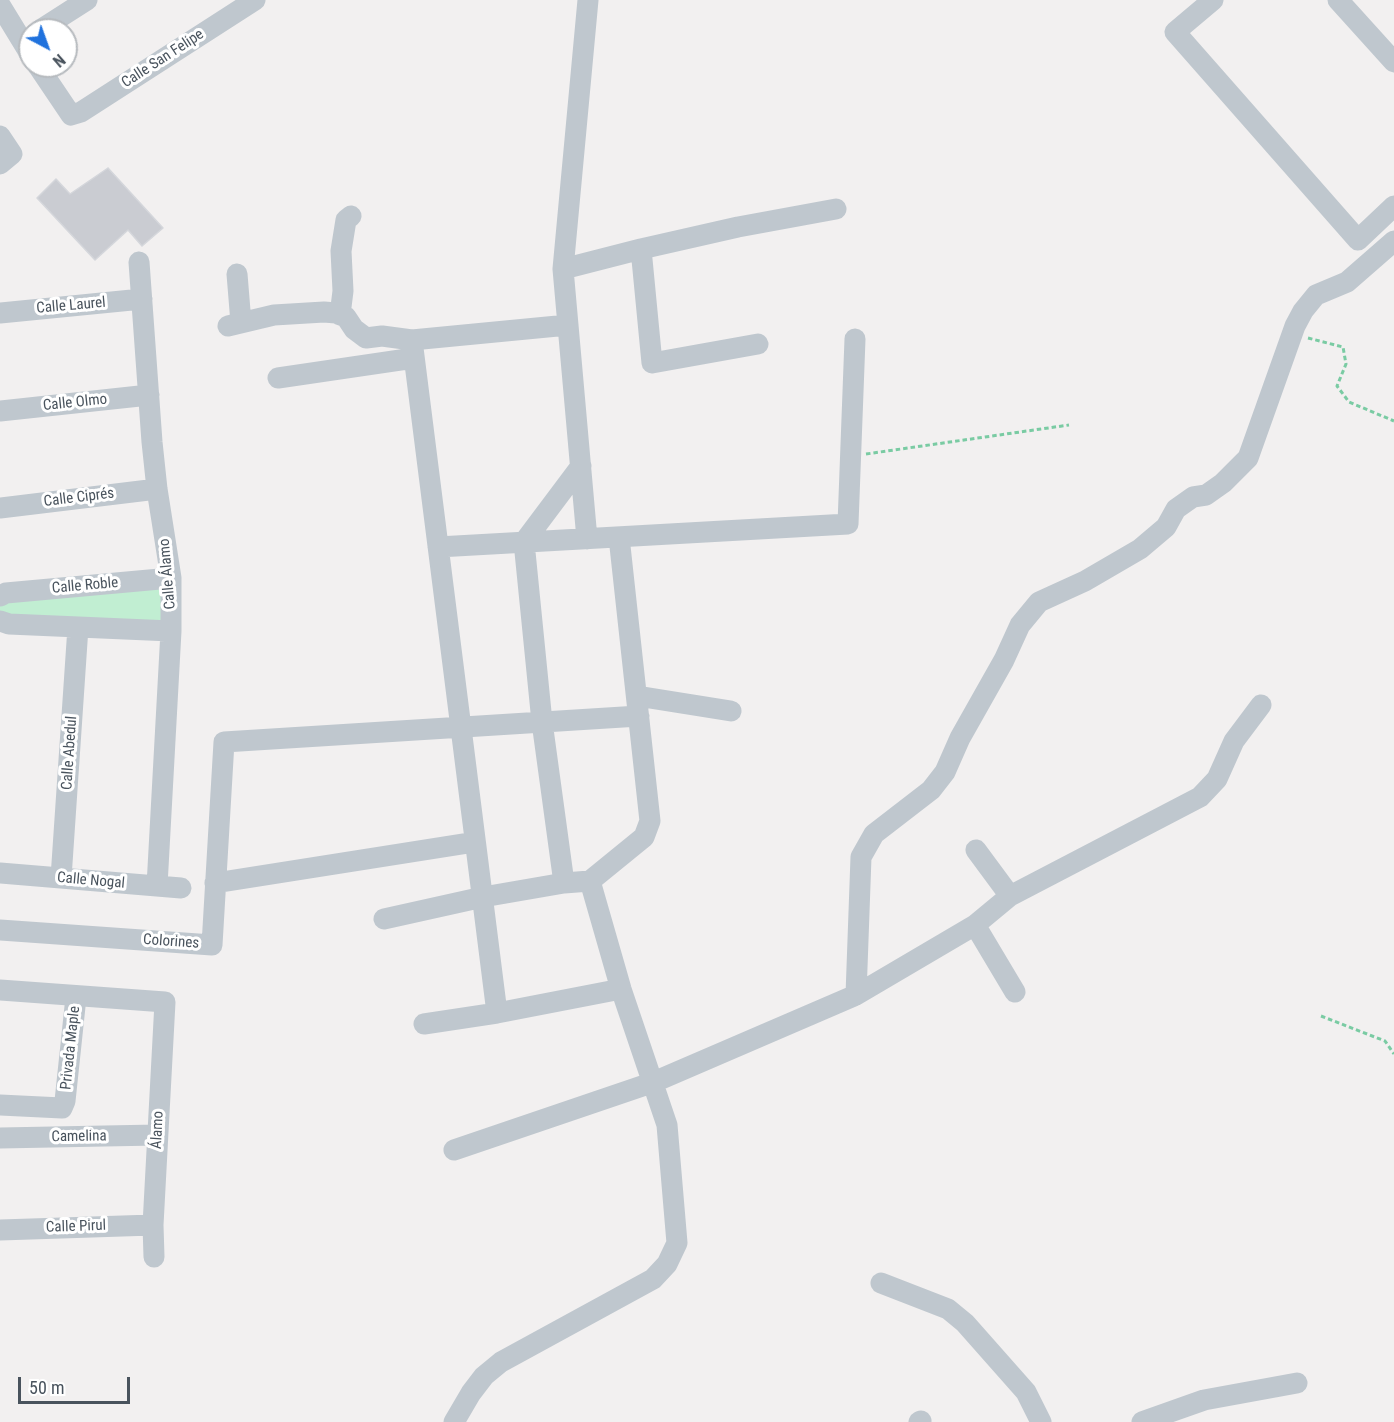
<!DOCTYPE html>
<html>
<head>
<meta charset="utf-8">
<style>
  body { margin:0 }
  #map { position:relative; width:1394px; height:1422px; overflow:hidden; background:#f2f0f0; font-family:"Roboto Condensed",sans-serif }
  canvas { display:block }
  .north { position:absolute; left:18px; top:18px; width:60px; height:60px; box-sizing:border-box; background:#fff; border:2px solid #b6babe; border-radius:50%; rotate:139deg; font-size:16px; font-weight:700; line-height:24px; text-align:center; color:#49535d }
  .north::after { content:''; display:block; margin:auto; width:21px; height:27px; background:#2072dd; clip-path:polygon(50% 0,100% 100%,50% 72%,0 100%) }
  .scale { position:absolute; left:18px; top:1377px; width:112px; height:27px; box-sizing:border-box; border:3px solid #49535d; border-top:0; padding-left:8px; font-size:18px; line-height:21px; white-space:nowrap; color:#49535d; -webkit-text-stroke:4px #fff; paint-order:stroke }
</style>
</head>
<body>
<div id="map">
<canvas width="1394" height="1422"></canvas>
<div class="north">N</div>
<div class="scale">50 m</div>
</div>
<script>
const ctx = document.querySelector('canvas').getContext('2d');
ctx.lineJoin = 'round';
function paint(path, color) { ctx.fillStyle = color; ctx.fill(path, 'evenodd'); }
const toPath = rows => new Path2D(rows.map(r => 'M' + r).join(''));
function strokePath(path, color, width, dash) { ctx.strokeStyle = color; ctx.lineWidth = width; ctx.lineCap = dash ? 'butt' : 'round'; ctx.setLineDash(dash || []); ctx.stroke(path); }
function label(font, color, halo, rows, align = 'center') {
  ctx.font = font + ' "Roboto Condensed",sans-serif'; ctx.lineWidth = 6; ctx.setLineDash([]); ctx.textBaseline = 'middle'; ctx.strokeStyle = halo; ctx.fillStyle = color; for (const [text, x, y, turn = 0] of rows) {
    ctx.save(); ctx.translate(x, y); ctx.rotate((+turn || 0) * Math.PI / 180); ctx.textAlign = isNaN(turn) ? turn : align; if (halo) ctx.strokeText(text, 0, 0); ctx.fillText(text, 0, 0); ctx.restore();
  }
}
paint(toPath([
  [162,583,164,626,3,615,0,611,0,602]
]), '#c1eed2');
const building = toPath([
  [108,168,163,228,142,246,128,230,95,260,37,198,56,179,70,194,108,168]
]);
paint(building, '#caccd2');
strokePath(building, '#d4d6db', 1.5);
strokePath(toPath([
  [1308,338,1343,347,1346,364,1337,386,1349,402,1394,421],
  [866,454,1069,425],
  [1321,1016,1385,1041,1394,1054]
]), '#7acba3', 3, [4.5, 3]);
strokePath(toPath([
  [1213,0,1175,32,1358,240,1394,206],
  [1338,0,1394,62],
  [0,5,30,54],
  [40,30,87,0],
  [38,66,71,115,81,112,255,0],
  [0,136,12,154,0,164],
  [641,249,652,363,758,344],
  [139,262,152,442,157,489,171,578,171,631,157,886],
  [563,269,641,249,738,227,836,209],
  [237,274,241,323],
  [0,313,142,299],
  [340,315,343,291,341,251,346,220,351,216],
  [228,326,274,315,324,312,336,313,346,317,354,329,366,338,382,336,412,340,568,325],
  [412,340,497,1013],
  [278,378,414,358],
  [0,411,149,395],
  [0,508,157,489],
  [587,539,563,269,588,0],
  [438,547,848,524,855,339],
  [0,596,6,593,171,578],
  [0,621,9,624,171,631],
  [637,696,731,711],
  [976,850,1010,896],
  [0,873,181,888],
  [61,878,78,627],
  [215,883,475,842],
  [564,883,542,722,524,542,581,466],
  [384,919,483,897,564,883,590,881,644,837,650,821,619,537],
  [975,925,1015,992],
  [0,930,212,945,224,742,639,716],
  [0,990,165,1002,153,1225,154,1257],
  [856,995,861,857,874,834,931,790,945,772,960,738,1004,660,1020,625,1039,602,1085,581,1140,549,1166,527,1176,509,1193,497,1206,495,1223,483,1248,458,1295,326,1303,311,1316,295,1347,282,1394,241],
  [424,1024,497,1013,621,989],
  [0,1105,62,1108,65,1101,76,997],
  [0,1138,157,1135],
  [454,1150,654,1082,856,995,975,925,1010,896,1200,797,1217,779,1234,741,1261,705],
  [0,1230,153,1225],
  [881,1283,948,1309,965,1323,1026,1392,1041,1422],
  [454,1422,471,1393,484,1376,501,1362,653,1279,667,1264,677,1243,667,1125,621,989,590,881],
  [919,1422,921,1421],
  [1142,1422,1204,1400,1297,1383]
]), '#bfc7ce', 21);
label('15px', '#49535d', '#fff', [
  ["Calle San Felipe",163,59,-33],
  ["Calle Laurel",71,306,-5],
  ["Calle Olmo",75,403,-6],
  ["Calle Ciprés",79,498,-7],
  ["Calle Álamo",168,574,-95],
  ["Calle Roble",85,586,-5],
  ["Calle Abedul",70,753,-86],
  ["Calle Nogal",91,881,5],
  ["Colorines",171,942,4],
  ["Privada Maple",71,1048,-84],
  ["Álamo",158,1130,-87],
  ["Camelina",79,1137,-1],
  ["Calle Pirul",76,1227,-2]
]);
</script>
</body>
</html>
